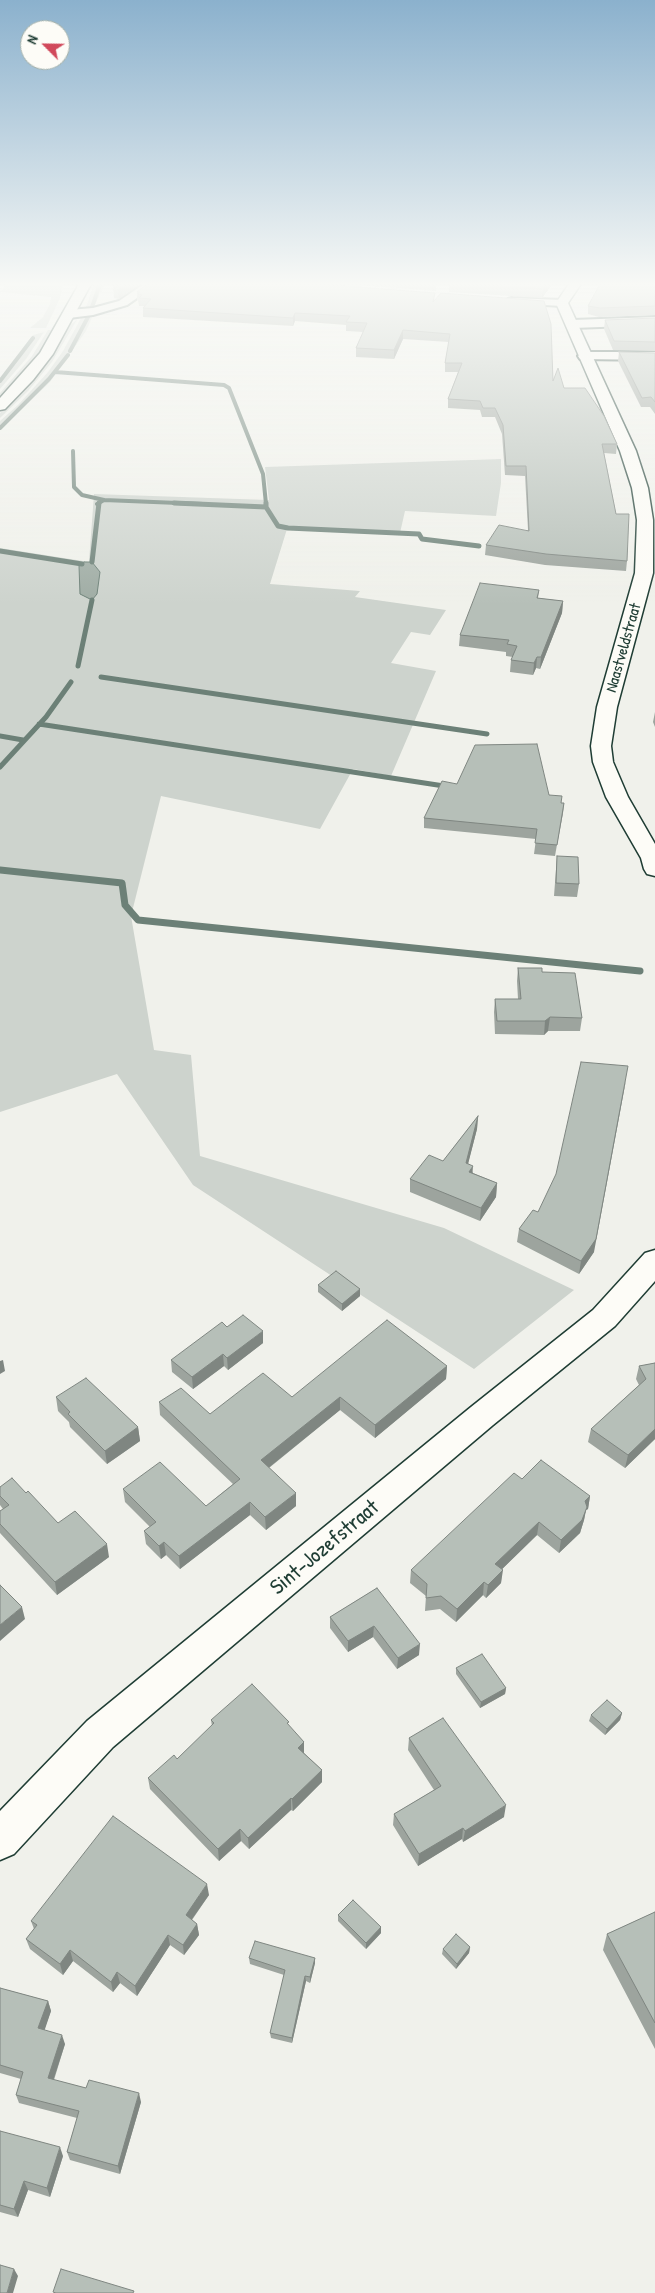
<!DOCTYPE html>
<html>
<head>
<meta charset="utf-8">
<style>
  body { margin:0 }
  #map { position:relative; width:655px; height:2293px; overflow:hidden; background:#f0f1eb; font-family:"Patrick Hand",sans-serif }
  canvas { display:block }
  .north { position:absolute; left:20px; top:20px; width:50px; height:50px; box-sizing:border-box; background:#fdfcf7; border:1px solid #a4b0a9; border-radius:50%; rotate:293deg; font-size:14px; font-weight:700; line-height:20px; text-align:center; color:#1f3d34 }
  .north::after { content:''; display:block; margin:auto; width:18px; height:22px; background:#d1495b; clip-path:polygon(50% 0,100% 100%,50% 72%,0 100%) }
</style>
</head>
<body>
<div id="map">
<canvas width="655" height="2293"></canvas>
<div class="north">N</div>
</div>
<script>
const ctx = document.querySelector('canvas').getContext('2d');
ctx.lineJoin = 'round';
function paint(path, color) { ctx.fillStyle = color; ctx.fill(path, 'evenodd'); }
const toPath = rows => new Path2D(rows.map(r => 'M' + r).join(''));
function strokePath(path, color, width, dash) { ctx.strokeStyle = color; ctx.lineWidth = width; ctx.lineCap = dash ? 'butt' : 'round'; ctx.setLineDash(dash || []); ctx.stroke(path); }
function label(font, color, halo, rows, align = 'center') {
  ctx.font = font + ' "Patrick Hand",sans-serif'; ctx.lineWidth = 4.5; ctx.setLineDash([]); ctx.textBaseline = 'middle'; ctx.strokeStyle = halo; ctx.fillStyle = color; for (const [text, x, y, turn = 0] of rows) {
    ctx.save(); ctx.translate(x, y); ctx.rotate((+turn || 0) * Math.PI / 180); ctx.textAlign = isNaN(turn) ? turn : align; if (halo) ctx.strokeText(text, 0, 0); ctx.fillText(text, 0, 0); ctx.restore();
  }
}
paint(toPath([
  [7,284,63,284,60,298,46,328,30,328,43,317,50,304,51,297,0,292],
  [94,284,105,284,93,309,85,310],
  [93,314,121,315,93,315,86,331,50,382,0,430,0,421,18,405,48,372,63,351,81,318],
  [77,320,52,362,28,391,0,418,0,413,29,385,48,362,71,324],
  [48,330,53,330,36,357,0,398,0,393,32,356],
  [44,332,26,359,0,389,0,379,33,335],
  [501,459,501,483,496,516,405,511,400,533,287,529,270,584,360,591,355,597,446,610,430,635,411,632,391,663,436,671,391,776,353,769,320,829,161,796,131,916,154,1050,191,1055,200,1156,444,1228,574,1290,474,1369,193,1185,117,1074,0,1112,0,548,89,562,94,494,269,500,265,467]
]), '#cdd3cd');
const water = toPath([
  [84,562,92,562,100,572,97,594,92,600,80,594,79,566,84,562]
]);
paint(water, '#9faca4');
strokePath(water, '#6c8077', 1);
strokePath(toPath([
  [91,310,100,284],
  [70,351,88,317],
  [55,372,224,385,229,388,263,474,266,504],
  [0,381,33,338],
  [0,428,49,379,68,355],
  [73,451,74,487,82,495,104,500],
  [97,504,104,500,203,504]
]), '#6c8077', 4);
strokePath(toPath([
  [174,503,266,507,278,526,288,528,419,534,422,539,479,546],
  [266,503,266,507],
  [0,551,82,564],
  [92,562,99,503],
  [78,666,92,600],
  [101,677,487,734],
  [39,724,444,786],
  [0,736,23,740],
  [0,767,46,717,71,682]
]), '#6c8077', 5);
strokePath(toPath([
  [0,870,122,883,125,905,138,920,640,971]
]), '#6c8077', 7);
const street = toPath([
  [144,284,157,284,127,305,93,315,69,318,63,314,69,310,93,308,119,301,144,284],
  [512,298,562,300,568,303,562,306,508,303,506,301,508,299,512,298],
  [655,317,655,325,573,328,567,324,573,320,655,317],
  [584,352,655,352,655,360,580,359,578,356,584,352]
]);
const secondary = toPath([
  [569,284,581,284,568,303,636,451,648,488,653,520,653,573,617,707,611,746,613,762,628,797,655,844,655,876,647,874,644,869,641,858,606,797,593,762,591,746,597,707,635,573,637,520,632,488,620,451,556,303,569,284],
  [655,1250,655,1281,615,1326,493,1425,113,1747,14,1854,0,1860,0,1811,87,1721,471,1407,593,1310,645,1253,655,1250]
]);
const primary = toPath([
  [79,284,91,284,53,354,33,380,5,409,0,410,0,398,40,353,79,284]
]);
strokePath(street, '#1f3d34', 4);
strokePath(secondary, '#1f3d34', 3);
strokePath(primary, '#1f3d34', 3);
paint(street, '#fdfcf7');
paint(secondary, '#fdfcf7');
paint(primary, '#fdfcf7');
paint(toPath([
  [115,284,140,284,119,299,114,298,113,286],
  [348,284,436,284,436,291],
  [449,284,551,284,550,287,542,298,449,292],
  [655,284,655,315,599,317,588,314,588,306],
  [137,292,434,301,564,388,617,444,616,454,604,453,616,514,627,561,626,571,545,565,485,555,486,545,528,530,525,476,505,475,502,434,495,417,482,417,480,410,448,408,448,399,458,372,445,372,445,363,449,342,403,339,394,359,356,357,356,348,363,332,346,331,346,325,295,321,293,326,143,317,143,308,144,306,139,306,138,300,137,300],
  [655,318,655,351,613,350,604,329,605,320],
  [619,352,655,353,655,414,650,407,641,407,618,361],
  [539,590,538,598,563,601,562,613,540,669,536,668,533,675,510,672,511,660,513,657,506,656,506,652,459,646,460,635],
  [655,712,655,727,653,722],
  [457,784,549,795,561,803,564,803,555,856,534,854,536,839,424,828,424,818],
  [557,856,579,884,577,897,554,896],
  [518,968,542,972,582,1018,580,1031,548,1031,544,1035,495,1034,494,1012,495,999,518,999,517,981],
  [478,1116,477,1129,468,1163,473,1173,497,1183,496,1197,480,1221,410,1192,410,1179,443,1161],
  [519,1229,594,1252,579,1274,517,1242],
  [318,1285,360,1296,342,1311,318,1292],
  [227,1327,263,1343,228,1370,224,1366,193,1389,172,1372,171,1360],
  [655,1363,655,1439,625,1468,588,1442,591,1429,639,1385,636,1379,639,1366],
  [447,1366,446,1379,375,1438,340,1410,269,1468,296,1506,266,1530,250,1515,180,1569,166,1555,161,1559,146,1544,144,1531,150,1527,125,1502,123,1489,206,1506,233,1484,160,1415,159,1402,210,1414,292,1397],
  [56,1397,138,1427,140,1441,107,1464,70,1427,69,1422,58,1411],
  [522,1479,590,1496,588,1509,586,1510,584,1520,580,1533,559,1553,537,1535,502,1569,501,1583,486,1598,483,1595,456,1622,440,1609,425,1611,426,1596,410,1583,411,1570],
  [0,1487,26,1493,58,1523,109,1557,57,1595,0,1533,0,1511,3,1509,0,1505],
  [377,1588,419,1655,397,1669,373,1637,348,1652,330,1628,330,1617],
  [456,1668,506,1688,505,1694,480,1708,456,1674],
  [622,1713,620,1720,605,1735,589,1721,591,1715],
  [211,1720,289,1726,304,1753,322,1770,322,1782,293,1811,291,1810,249,1849,241,1841,219,1861,150,1789,148,1778,177,1759,212,1726],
  [409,1738,504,1817,463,1842,462,1839,418,1866,393,1825,394,1814,434,1790,408,1750],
  [209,1895,192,1920,197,1924,199,1935,184,1955,170,1945,137,1996,120,1983,113,1992,73,1961,63,1975,30,1949,26,1939,34,1929,31,1921],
  [655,1912,655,2049,603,1950,607,1934],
  [338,1915,381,1933,366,1949,338,1921],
  [470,1947,469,1953,456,1969,442,1954,443,1949],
  [249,1958,315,1958,315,1963,310,1983,306,1981,292,2043,271,2038,270,2033,284,1975,250,1964],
  [0,1988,48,2001,51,2011,44,2030,65,2044,54,2080,141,2102,120,2174,70,2160,67,2152,77,2118,19,2103,16,2095,21,2079,0,2073],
  [0,2131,63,2156,50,2197,28,2190,18,2217,0,2212]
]), '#9da49e');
paint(toPath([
  [127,284,140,284,119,299,118,290],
  [547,284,551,284,550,287,542,298,543,289],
  [295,313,295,321,293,326,293,318],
  [403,330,403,339,394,359,394,350],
  [563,601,562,613,540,669,541,657],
  [537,657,536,668,533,675,534,663],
  [564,803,563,813,555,856,557,845],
  [550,1017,548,1031,544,1035,545,1021],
  [626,1080,594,1252,579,1274,581,1261],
  [478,1116,477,1129,465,1176,466,1163],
  [473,1166,472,1179,469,1172],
  [497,1183,496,1197,480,1221,481,1208],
  [360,1289,360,1296,342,1311,342,1304],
  [263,1331,263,1343,228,1370,227,1358],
  [223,1354,224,1366,193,1389,192,1377],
  [3,1360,5,1371,0,1374,0,1361],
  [447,1366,446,1379,375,1438,375,1425],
  [340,1397,340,1410,262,1473,261,1460],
  [138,1427,140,1441,107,1464,105,1451],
  [655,1429,655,1439,625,1468,628,1455],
  [296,1493,296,1506,266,1530,265,1517],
  [590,1496,588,1509,586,1510,584,1520,580,1533,559,1553,561,1540,585,1501],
  [250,1502,250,1515,180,1569,179,1556],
  [539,1522,537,1535,494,1577,495,1564],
  [164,1542,166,1555,161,1559,159,1546],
  [107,1544,109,1557,57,1595,55,1582],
  [503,1570,501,1583,486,1598,488,1585],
  [484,1582,483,1595,456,1622,457,1609],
  [22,1607,25,1619,0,1641,0,1625],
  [374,1626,373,1637,348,1652,348,1641],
  [420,1644,419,1655,397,1669,398,1658],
  [506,1688,505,1694,480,1708,481,1702],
  [622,1713,620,1720,605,1735,607,1729],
  [304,1742,304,1754,298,1748],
  [322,1770,322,1782,293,1811,292,1799],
  [291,1798,291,1810,249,1849,248,1838],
  [506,1805,504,1817,463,1842,465,1831],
  [463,1828,462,1839,418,1866,419,1854],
  [240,1829,241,1841,219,1861,218,1849],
  [207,1884,209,1895,187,1926,186,1915],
  [197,1924,199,1935,184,1955,183,1945],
  [381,1927,381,1933,366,1949,366,1943],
  [168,1935,170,1945,137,1996,135,1986],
  [470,1947,469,1953,456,1969,457,1964],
  [70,1950,73,1961,63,1975,60,1964],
  [315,1958,315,1963,310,1983,310,1977],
  [117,1972,120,1983,113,1992,111,1982],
  [305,1976,306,1981,292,2043,292,2038],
  [48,2001,51,2011,42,2038,38,2028],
  [62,2035,65,2044,51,2087,48,2078],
  [139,2093,141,2102,120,2174,118,2166],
  [60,2147,63,2156,50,2197,47,2188],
  [24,2181,28,2190,18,2217,14,2209],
  [14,2269,18,2276,13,2293,7,2293]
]), '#7f8681');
const building = toPath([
  [115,284,127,284,118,290,113,290,118,286,113,286,115,284],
  [147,284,318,284,435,293,433,302,441,293,544,301,551,324,553,381,558,368,564,388,585,388,604,416,617,444,602,444,616,514,629,514,627,561,546,554,486,545,499,525,529,531,526,466,506,466,503,425,495,408,483,408,480,401,448,399,462,363,445,363,450,334,403,330,394,350,356,348,367,323,346,322,350,316,295,313,293,318,143,308,151,299,139,298,142,295,138,294,140,292,137,292,147,284],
  [469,284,547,284,543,289,469,284],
  [600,284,655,284,655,306,600,308,588,306,600,284],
  [655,318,655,342,614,341,605,320,655,318],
  [619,352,655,353,655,402,651,397,642,398,619,352],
  [480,583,539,590,537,598,563,601,541,657,537,657,534,663,511,660,517,646,507,644,509,640,460,635,480,583],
  [537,744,549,795,562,796,561,803,564,803,557,845,535,843,537,829,424,818,442,781,457,784,475,745,537,744],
  [557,856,578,857,579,884,556,883,557,856],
  [518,968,542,968,542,972,575,973,582,1018,550,1017,545,1021,497,1021,495,999,521,999,518,968],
  [581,1062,628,1066,596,1239,581,1261,519,1229,533,1210,538,1212,556,1174,581,1062],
  [478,1116,466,1163,473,1166,469,1172,497,1183,481,1208,410,1179,429,1155,443,1161,478,1116],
  [336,1271,360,1289,342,1304,318,1285,336,1271],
  [243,1315,263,1331,227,1358,223,1354,192,1377,171,1360,222,1322,227,1327,243,1315],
  [387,1320,447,1366,375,1425,340,1397,261,1460,296,1493,265,1517,250,1502,179,1556,164,1542,159,1546,144,1531,156,1522,123,1489,160,1462,206,1506,240,1479,159,1402,181,1388,210,1414,263,1373,292,1397,387,1320],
  [655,1363,655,1429,628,1455,591,1429,646,1379,639,1366,655,1363],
  [86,1378,138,1427,105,1451,68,1414,70,1412,56,1397,86,1378],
  [541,1460,590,1496,585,1501,587,1507,582,1520,561,1540,539,1522,495,1564,503,1570,488,1585,484,1582,457,1609,441,1596,426,1598,427,1584,411,1570,514,1473,522,1479,541,1460],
  [12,1478,26,1493,28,1491,58,1523,75,1511,107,1544,55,1582,0,1524,0,1511,9,1505,0,1496,0,1487,12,1478],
  [0,1585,22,1607,0,1625,0,1585],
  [377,1588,420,1644,398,1658,374,1626,348,1641,330,1617,377,1588],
  [482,1654,506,1688,481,1702,456,1668,482,1654],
  [252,1684,289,1722,287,1723,304,1742,298,1748,322,1770,292,1799,291,1798,248,1838,240,1829,218,1849,148,1778,174,1755,177,1759,214,1723,211,1720,252,1684],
  [607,1700,622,1713,607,1729,591,1715,607,1700],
  [443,1718,506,1805,465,1831,463,1828,419,1854,394,1814,441,1786,409,1738,443,1718],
  [113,1816,207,1884,186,1915,197,1924,183,1945,168,1935,135,1986,117,1972,111,1982,70,1950,60,1964,26,1939,37,1925,31,1921,113,1816],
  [353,1900,381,1927,366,1943,338,1915,353,1900],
  [655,1912,655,2023,607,1934,655,1912],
  [456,1934,470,1947,457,1964,443,1949,456,1934],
  [255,1941,315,1958,310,1977,305,1976,292,2038,270,2033,285,1970,249,1958,255,1941],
  [0,1988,48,2001,38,2028,62,2035,48,2078,86,2088,89,2080,139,2093,118,2166,67,2152,79,2111,16,2095,23,2072,0,2065,0,1988],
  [0,2131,60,2147,47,2188,24,2181,14,2209,0,2205,0,2131],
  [0,2265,14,2269,7,2293,0,2293,0,2265],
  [61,2269,134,2291,133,2293,56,2293,53,2292,61,2269]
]);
paint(building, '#b6bfb8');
strokePath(building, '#7f8681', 1);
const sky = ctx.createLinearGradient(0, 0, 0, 605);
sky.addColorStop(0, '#8bb1cd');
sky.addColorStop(0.47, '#f8f9f6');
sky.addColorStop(1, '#f8f9f600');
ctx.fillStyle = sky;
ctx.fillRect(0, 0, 655, 605);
label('16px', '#1f3d34', '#fdfcf7', [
  ["Naastveldstraat",624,648,-74]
]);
label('22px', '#1f3d34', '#fdfcf7', [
  ["Sint-Jozefstraat",325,1548,-40]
]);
</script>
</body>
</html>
